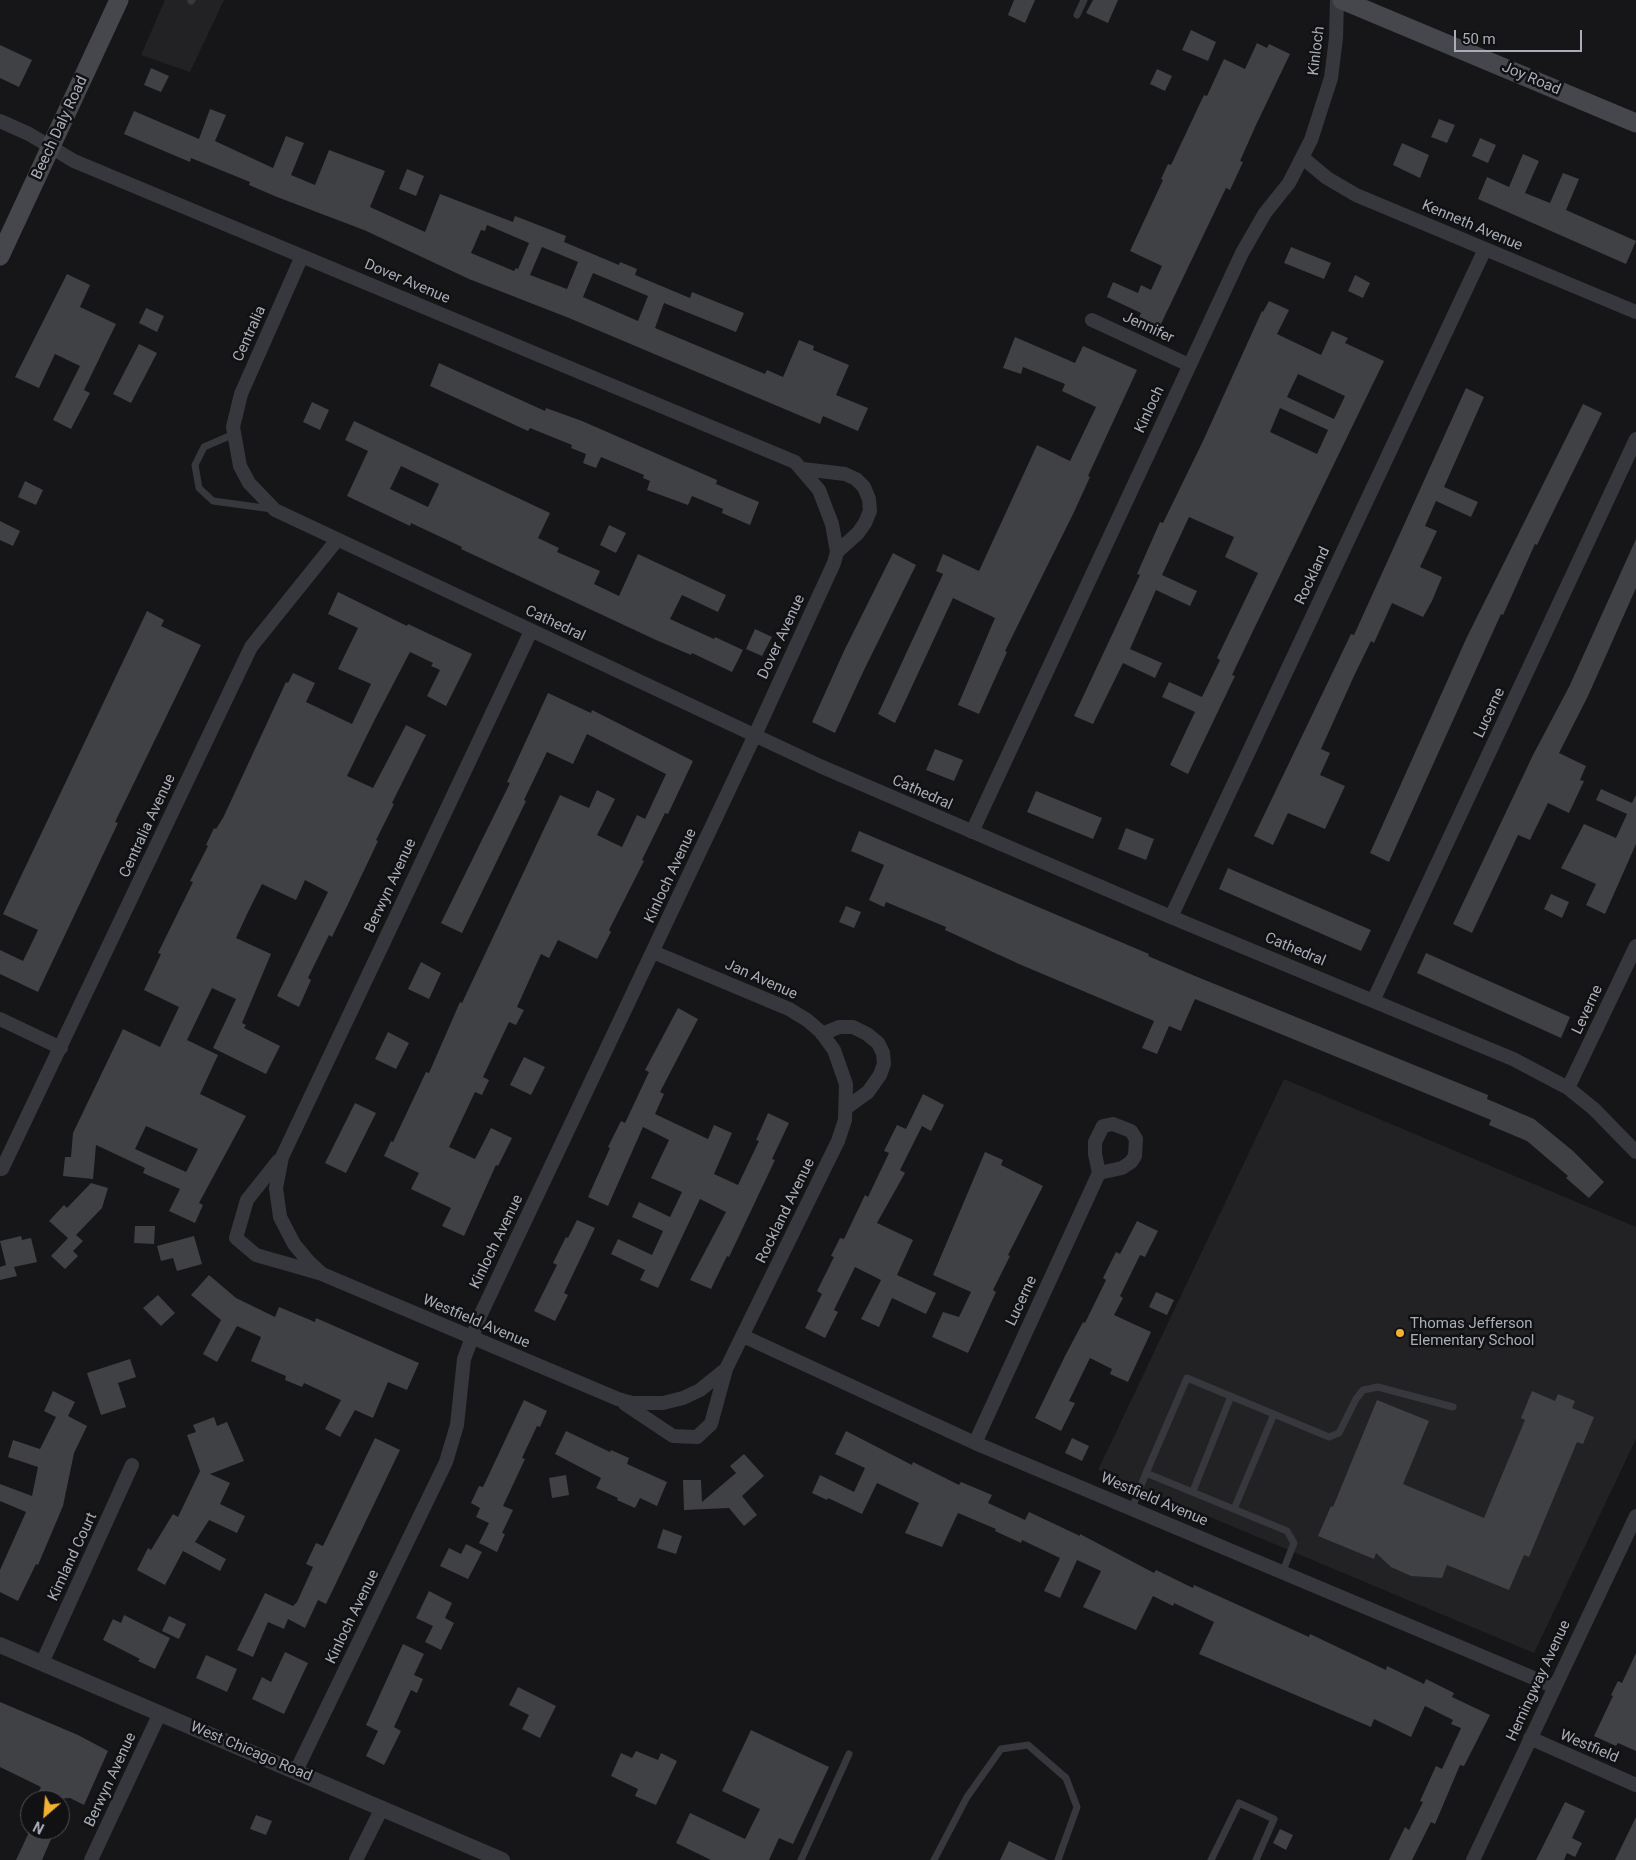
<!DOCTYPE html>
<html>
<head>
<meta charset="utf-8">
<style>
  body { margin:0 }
  #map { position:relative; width:1636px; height:1860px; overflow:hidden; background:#161618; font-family:Roboto,sans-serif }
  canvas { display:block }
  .north { position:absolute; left:20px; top:1790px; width:50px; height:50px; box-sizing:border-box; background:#111113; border:1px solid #4d4f55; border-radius:50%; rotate:207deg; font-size:14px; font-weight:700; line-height:20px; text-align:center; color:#a8adb8 }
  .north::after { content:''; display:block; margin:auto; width:18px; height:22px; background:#f2b134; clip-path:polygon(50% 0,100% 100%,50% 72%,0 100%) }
  .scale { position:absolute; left:1454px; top:30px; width:128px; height:22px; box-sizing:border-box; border:2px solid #a8adb8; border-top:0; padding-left:6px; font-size:15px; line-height:18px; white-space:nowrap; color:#a8adb8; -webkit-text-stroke:4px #111113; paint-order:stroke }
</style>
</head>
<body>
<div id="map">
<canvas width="1636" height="1860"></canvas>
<div class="north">N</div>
<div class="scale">50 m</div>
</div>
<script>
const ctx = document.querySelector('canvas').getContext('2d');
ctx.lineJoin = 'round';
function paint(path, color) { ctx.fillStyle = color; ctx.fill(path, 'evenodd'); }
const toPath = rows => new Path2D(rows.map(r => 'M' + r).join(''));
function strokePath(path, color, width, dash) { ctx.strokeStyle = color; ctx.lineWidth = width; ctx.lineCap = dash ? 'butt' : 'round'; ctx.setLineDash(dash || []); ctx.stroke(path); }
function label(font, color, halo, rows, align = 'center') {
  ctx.font = font + ' Roboto,sans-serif'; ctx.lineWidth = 5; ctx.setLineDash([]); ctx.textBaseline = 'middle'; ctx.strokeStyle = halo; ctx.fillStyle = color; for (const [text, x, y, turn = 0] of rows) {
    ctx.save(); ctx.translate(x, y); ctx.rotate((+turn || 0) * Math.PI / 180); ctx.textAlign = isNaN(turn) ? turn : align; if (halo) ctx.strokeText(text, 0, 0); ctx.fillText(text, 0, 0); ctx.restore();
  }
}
paint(toPath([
  [165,0,224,0,190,72,141,55],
  [1284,1079,1636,1227,1636,1439,1534,1653,1098,1470]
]), '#222225');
paint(toPath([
  [1014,0,1035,0,1025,23,1008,15],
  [1093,0,1118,0,1108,23,1086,13],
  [1191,30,1216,42,1208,61,1182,50],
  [1257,43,1267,48,1269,44,1290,54,1256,125,1240,161,1243,162,1230,190,1226,188,1159,328,1139,318,1141,313,1107,297,1113,282,1138,293,1141,285,1151,290,1162,266,1130,251,1163,180,1161,179,1168,164,1171,165,1204,95,1207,96,1224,59,1245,69],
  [0,45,32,60,19,87,0,78],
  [151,68,169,76,161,92,144,85],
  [1157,69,1172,76,1165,91,1150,84],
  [210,109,226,115,215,141,273,168,286,136,304,143,291,175,315,185,329,150,385,171,370,207,425,232,440,194,513,222,515,216,551,230,566,236,564,242,619,265,620,262,637,269,635,275,690,298,692,292,744,313,736,332,664,303,655,328,765,374,767,370,783,377,799,340,814,346,813,350,849,365,836,395,868,408,858,431,823,416,820,424,569,318,469,279,364,230,277,197,249,185,250,182,191,158,190,162,124,134,134,111,199,139],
  [487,225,529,243,518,269,516,268,514,271,471,253,481,230,485,231],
  [542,247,578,262,567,289,530,275],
  [593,273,648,296,638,321,583,297],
  [1439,119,1455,125,1447,143,1431,137],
  [1480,138,1496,145,1488,163,1472,156],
  [1402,143,1429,155,1420,178,1393,165],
  [1523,154,1539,161,1525,193,1550,203,1563,173,1579,179,1566,210,1636,241,1626,264,1478,199,1487,177,1509,187],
  [407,169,424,176,416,196,399,189],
  [1291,247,1331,263,1324,279,1284,263],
  [67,274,90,285,80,307,116,324,84,390,90,393,71,429,53,420,80,366,55,354,39,388,15,377],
  [1355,275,1370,283,1363,298,1348,291],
  [1269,301,1289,310,1277,334,1321,355,1332,331,1348,338,1345,343,1384,361,1252,633,1232,675,1235,676,1188,774,1170,765,1195,712,1162,697,1169,682,1202,697,1220,660,1217,658,1258,573,1225,557,1234,537,1189,517,1162,575,1197,591,1190,606,1156,590,1130,649,1162,663,1155,678,1123,663,1093,724,1074,716,1140,575,1137,574,1160,522,1163,523,1203,441,1262,311,1263,312],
  [1298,374,1345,396,1334,419,1287,397],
  [1280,408,1328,430,1317,454,1270,432],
  [146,308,164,316,157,332,139,323],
  [1015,337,1075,363,1083,346,1137,370,1088,476,1090,477,1074,512,1005,651,1007,652,979,714,958,705,995,618,953,598,895,723,878,714,943,574,936,571,943,554,979,571,1037,445,1070,461,1096,407,1062,391,1065,384,1023,367,1021,374,1003,368],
  [139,344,157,353,131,403,113,394],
  [439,363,545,411,546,408,582,421,717,480,716,484,759,502,750,525,722,513,723,509,692,496,688,505,647,490,650,481,643,478,644,475,601,457,596,468,583,463,586,454,571,448,572,445,530,428,528,431,430,386],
  [1466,388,1484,397,1444,487,1478,502,1471,517,1436,501,1425,526,1437,531,1420,567,1442,577,1432,601,1423,617,1392,603,1374,643,1371,641,1354,676,1321,749,1330,753,1320,775,1345,786,1325,829,1288,813,1273,845,1254,836,1351,634,1354,635],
  [312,402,329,410,320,430,303,422],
  [1583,404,1602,413,1554,510,1537,545,1535,544,1503,615,1501,614,1389,862,1370,853,1466,639],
  [354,421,550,513,538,538,559,548,557,552,600,571,594,584,619,596,638,554,726,595,718,612,682,595,670,619,714,639,715,637,743,650,732,672,692,653,691,655,656,640,461,549,462,547,411,523,410,526,347,496,368,451,345,440],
  [401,466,439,484,428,507,390,489],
  [25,481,43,490,36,505,18,497],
  [0,521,20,531,13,546,0,540],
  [609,525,626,533,616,553,600,545],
  [1636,539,1636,588,1588,696,1559,753,1586,766,1580,780,1584,781,1569,813,1548,803,1530,840,1518,835,1472,933,1453,924,1533,755,1569,687],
  [893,553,916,565,864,670,835,733,812,722,844,651],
  [338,592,407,626,408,624,472,654,446,706,427,696,440,670,431,666,433,663,410,652,374,721,347,776,373,788,406,725,426,735,392,803,394,804,376,840,378,841,349,902,332,937,329,935,308,978,311,980,299,1007,277,996,328,892,305,880,296,900,262,884,248,912,236,938,271,954,242,1023,246,1025,244,1028,280,1046,266,1074,213,1048,236,999,212,988,187,1040,218,1055,200,1094,246,1116,199,1203,203,1205,195,1223,169,1211,180,1189,143,1173,145,1168,96,1145,93,1179,63,1176,65,1157,71,1157,73,1133,123,1029,160,1047,179,1007,144,990,161,954,158,953,193,882,190,881,208,846,206,845,214,828,216,829,223,818,286,682,288,683,293,673,315,683,306,702,352,724,371,684,338,669,358,628,328,614],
  [146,1126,198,1149,186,1172,135,1149],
  [147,611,164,620,161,626,201,645,115,822,118,823,38,992,0,974,0,950,23,961,38,930,3,914],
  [755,629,772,637,762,656,746,649],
  [548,693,591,713,592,710,693,761,668,814,665,813,642,860,644,861,609,930,611,932,597,959,558,940,549,958,541,954,517,1007,524,1010,516,1025,509,1022,483,1077,489,1080,482,1095,475,1092,449,1147,475,1159,491,1128,512,1138,498,1166,496,1165,464,1236,442,1226,451,1208,411,1189,419,1173,384,1156,391,1141,393,1142,426,1072,429,1073,460,1002,462,1003,560,795,589,808,597,790,615,799,597,835,622,847,637,815,645,819,666,774,587,734,573,764,547,752,524,800,526,801,462,933,441,923,510,783,507,782],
  [935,749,963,760,954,781,926,770],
  [1601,789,1632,803,1636,795,1636,844,1605,914,1586,905,1596,884,1561,868,1584,824,1616,838,1627,814,1596,800],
  [1036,791,1102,818,1093,839,1027,812],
  [1126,828,1154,839,1146,860,1118,849],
  [859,831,1149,954,1148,956,1195,976,1488,1095,1487,1099,1534,1119,1573,1151,1604,1182,1589,1198,1566,1178,1568,1176,1527,1141,1489,1125,1491,1120,1195,999,1181,1031,1169,1026,1157,1054,1142,1048,1154,1021,1019,964,945,930,946,927,886,902,884,907,869,900,884,865,851,851],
  [1228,868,1371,930,1361,951,1219,889],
  [1551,894,1569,902,1562,918,1544,909],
  [846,906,861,912,854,928,839,922],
  [1426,953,1570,1017,1561,1038,1417,973],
  [421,962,441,973,429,999,408,989],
  [678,1008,698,1019,660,1092,664,1094,655,1114,708,1139,714,1125,732,1133,714,1174,738,1185,759,1141,756,1140,768,1113,789,1123,772,1159,775,1160,729,1257,727,1256,711,1289,690,1280,726,1212,700,1199,658,1288,640,1280,645,1270,611,1254,618,1239,652,1255,663,1231,632,1217,639,1202,670,1217,682,1192,651,1178,669,1140,643,1127,608,1206,588,1197,610,1148,608,1147,621,1121,625,1123,649,1072,645,1070],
  [388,1032,409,1043,396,1069,375,1059],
  [524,1057,545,1067,531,1095,510,1085],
  [923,1094,944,1105,931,1131,922,1126,900,1170,905,1173,877,1223,913,1240,897,1275,936,1293,926,1314,892,1298,879,1327,861,1319,881,1280,855,1267,834,1310,838,1312,825,1338,805,1328,822,1294,817,1291,834,1257,831,1256,840,1238,844,1239,865,1195,868,1197,889,1153,884,1151,897,1125,906,1129],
  [355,1103,376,1113,346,1173,325,1163],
  [985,1152,1003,1160,1001,1165,1043,1186,1008,1255,1010,1256,993,1290,996,1292,968,1353,932,1337,943,1312,959,1317,971,1292,933,1275],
  [91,1183,108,1188,102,1208,76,1235,83,1241,73,1251,78,1256,65,1269,51,1256,68,1238,49,1221,64,1205,67,1208],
  [577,1220,595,1228,564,1293,568,1295,555,1321,534,1311,557,1265,553,1263,566,1237,568,1238],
  [1137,1221,1158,1231,1145,1257,1140,1255,1120,1296,1123,1298,1114,1315,1151,1332,1128,1382,1110,1374,1112,1369,1090,1358,1069,1401,1075,1403,1061,1431,1035,1418,1065,1356,1083,1322,1085,1323,1106,1280,1103,1278,1116,1252,1120,1254],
  [135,1226,155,1226,154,1244,134,1243],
  [21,1236,22,1240,31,1238,37,1262,14,1267,17,1276,0,1280,0,1267,6,1265,0,1241],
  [194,1236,202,1264,177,1271,173,1258,161,1261,157,1246],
  [209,1275,236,1298,275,1317,279,1307,315,1322,316,1318,419,1363,407,1390,388,1382,373,1418,355,1410,340,1437,325,1429,341,1400,304,1383,302,1387,285,1380,286,1376,251,1361,261,1337,237,1326,217,1362,203,1354,221,1320,191,1295],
  [1156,1292,1174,1300,1167,1315,1149,1307],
  [158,1295,175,1313,161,1326,143,1308],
  [130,1359,136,1377,118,1383,126,1407,101,1415,87,1373],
  [53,1391,75,1402,68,1416,87,1426,74,1453,63,1506,38,1565,36,1564,18,1601,0,1592,0,1570,26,1512,0,1501,0,1484,32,1496,38,1467,8,1457,13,1440,40,1449,56,1417,44,1411],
  [1532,1391,1555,1401,1558,1394,1575,1401,1572,1408,1594,1417,1583,1444,1577,1442,1529,1557,1524,1555,1509,1590,1447,1565,1442,1578,1411,1576,1391,1567,1376,1553,1374,1559,1318,1536,1331,1506,1333,1507,1377,1400,1429,1421,1403,1484,1484,1518,1525,1420,1521,1418],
  [524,1400,547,1411,540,1427,537,1426,522,1458,525,1459,503,1506,513,1510,502,1533,505,1534,497,1552,479,1543,489,1523,476,1517,480,1508,471,1503,479,1486,483,1487],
  [214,1417,217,1426,227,1422,244,1461,210,1474,230,1483,220,1504,245,1516,237,1533,209,1520,195,1542,226,1559,220,1571,183,1551,165,1585,137,1570,148,1548,151,1550,173,1514,178,1517,200,1471,187,1435,196,1432,193,1425],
  [566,1431,610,1452,611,1450,629,1458,627,1464,667,1482,657,1506,640,1498,635,1508,617,1500,618,1498,596,1488,601,1478,555,1454],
  [846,1431,912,1465,913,1462,959,1485,961,1482,992,1495,988,1503,1025,1520,1029,1512,1080,1536,1080,1534,1154,1573,1156,1570,1193,1588,1194,1585,1309,1637,1310,1634,1386,1670,1387,1666,1424,1684,1426,1679,1454,1693,1452,1697,1490,1715,1464,1766,1460,1765,1435,1824,1431,1822,1412,1860,1389,1860,1405,1827,1409,1830,1423,1802,1420,1801,1436,1766,1442,1769,1461,1728,1451,1724,1453,1720,1425,1706,1411,1737,1374,1719,1371,1727,1199,1654,1214,1622,1174,1603,1173,1606,1153,1596,1136,1630,1083,1607,1101,1571,1077,1560,1060,1598,1044,1591,1060,1558,1022,1540,1021,1543,995,1531,996,1529,958,1513,942,1547,905,1533,919,1503,877,1483,862,1514,828,1498,827,1500,812,1493,820,1475,854,1492,865,1468,835,1454],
  [375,1438,400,1450,326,1604,318,1600,305,1628,288,1619,284,1629,268,1622,253,1657,237,1650,265,1593,293,1606,297,1602,313,1567,306,1564,316,1543,323,1546],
  [1072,1438,1089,1446,1082,1461,1065,1453],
  [744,1454,764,1476,742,1496,757,1515,744,1526,729,1508,684,1510,683,1480,701,1480,702,1502,736,1473,730,1466],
  [566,1475,569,1495,552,1498,549,1478],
  [663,1529,682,1536,676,1554,657,1548],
  [466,1544,482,1552,468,1579,440,1566,449,1548,461,1554],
  [429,1591,452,1603,445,1618,454,1623,441,1650,425,1642,433,1626,416,1618],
  [124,1615,170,1638,155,1669,138,1661,140,1659,103,1640,113,1619,121,1623],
  [169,1616,186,1624,179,1639,162,1631],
  [403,1644,424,1654,414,1675,423,1679,417,1693,411,1690,394,1727,401,1731,384,1765,366,1756,378,1731,366,1725],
  [285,1652,308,1663,284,1714,252,1699,262,1677,271,1682],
  [1636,1653,1636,1751,1618,1743,1616,1746,1594,1736,1613,1696,1611,1695,1618,1681,1622,1683],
  [206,1655,237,1669,227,1692,196,1678],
  [518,1687,556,1706,540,1738,522,1729,529,1715,509,1705],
  [0,1702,78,1735,108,1751,84,1805,70,1798,35,1800,41,1787,0,1767],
  [751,1730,829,1767,793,1844,779,1838,769,1860,711,1860,676,1843,690,1813,745,1839,760,1809,722,1791],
  [636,1751,658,1760,661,1753,677,1761,656,1805,635,1796,638,1789,611,1776,621,1753,632,1758],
  [1565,1802,1585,1811,1572,1838,1582,1843,1575,1857,1567,1853,1564,1860,1536,1860],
  [256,1815,272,1821,266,1835,250,1829],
  [1636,1817,1636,1860,1615,1860],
  [1280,1829,1293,1835,1286,1850,1273,1843],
  [30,1830,55,1830,42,1860,16,1860],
  [1009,1841,1048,1860,1000,1860]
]), '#404145');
strokePath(toPath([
  [191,1,192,0],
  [1077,15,1084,0],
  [234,434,204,447,195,465,199,488,213,501,272,509],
  [1193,1491,1231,1396],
  [1132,1508,1146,1473],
  [1234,1509,1274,1414],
  [1283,1571,1294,1543,1287,1531,1146,1473,1187,1378,1329,1437,1339,1433,1356,1399,1363,1390,1378,1387,1453,1407],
  [801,1860,849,1754],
  [934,1860,967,1797,1001,1749,1028,1745,1066,1778,1077,1807,1058,1860],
  [1211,1860,1239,1803,1274,1819,1256,1860]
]), '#37383d', 7);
strokePath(toPath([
  [0,121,29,134,74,161,795,462,819,490,832,524,837,552,834,563,755,735,480,1316,464,1359,457,1425,446,1462,296,1771],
  [1303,158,1327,178,1356,195,1636,312],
  [302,256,241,394,233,427,240,466,249,483,275,510,820,766,1171,917,1513,1059,1568,1088,1594,1109,1636,1152],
  [1092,320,1189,365],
  [803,469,845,474,856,479,864,487,869,499,870,511,865,523,858,533,837,552],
  [531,631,282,1157,276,1188,280,1217,294,1244,309,1262,322,1274,618,1399,632,1403,663,1403,683,1398,700,1390,726,1369,838,1141,845,1120,846,1084,834,1050,821,1032,807,1020,789,1009,653,952],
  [972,832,1242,253,1265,213,1289,183,1311,140,1331,78,1336,38,1337,0],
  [1171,917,1485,249],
  [1373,1001,1636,439],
  [0,1019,61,1048],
  [822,1034,839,1027,853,1027,867,1034,878,1043,883,1053,884,1064,880,1075,868,1092,846,1108],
  [1568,1088,1636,946],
  [278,1161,247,1200,236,1238,256,1255,319,1273],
  [2,1169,251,647,337,540],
  [743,1336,975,1443,1555,1687],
  [625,1404,673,1436,697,1437,711,1424,726,1369],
  [975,1443,1099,1173,1122,1168,1131,1162,1135,1156,1136,1139,1131,1131,1113,1124,1103,1126,1095,1142,1095,1154,1099,1173],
  [42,1663,132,1465],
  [1530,1738,1636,1785],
  [91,1860,160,1713],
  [356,1860,382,1808],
  [1473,1860,1636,1516]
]), '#37383d', 14);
strokePath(toPath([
  [0,1645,502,1860]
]), '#37383d', 16);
strokePath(toPath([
  [1342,0,1636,123],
  [0,256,119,0]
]), '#45474d', 19);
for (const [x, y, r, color] of [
  [1400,1333,5,"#f2b134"]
]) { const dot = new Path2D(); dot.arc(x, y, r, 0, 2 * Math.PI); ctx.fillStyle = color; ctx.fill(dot); strokePath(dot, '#111113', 2); }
label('15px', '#a8adb8', '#111113', [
  ["Kinloch",1317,51,-83],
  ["Joy Road",1531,79,23],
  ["Beech Daly Road",60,128,-65],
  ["Kenneth Avenue",1472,226,23],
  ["Dover Avenue",407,282,23],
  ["Jennifer",1148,328,25],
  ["Centralia",250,334,-66],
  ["Kinloch",1150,410,-65],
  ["Rockland",1313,576,-65],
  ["Cathedral",555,624,25],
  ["Dover Avenue",782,637,-65],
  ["Lucerne",1490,713,-65],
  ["Cathedral",922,793,24],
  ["Centralia Avenue",148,826,-65],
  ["Kinloch Avenue",671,876,-65],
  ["Berwyn Avenue",391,886,-65],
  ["Cathedral",1295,950,23],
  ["Jan Avenue",761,980,24],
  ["Leverne",1588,1010,-65],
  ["Rockland Avenue",786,1211,-64],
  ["Kinloch Avenue",497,1242,-64],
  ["Lucerne",1022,1301,-65],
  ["Westfield Avenue",476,1322,23],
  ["Westfield Avenue",1154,1500,23],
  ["Kimland Court",73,1557,-65],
  ["Kinloch Avenue",353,1617,-64],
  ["Hemingway Avenue",1539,1681,-65],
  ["Westfield",1589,1747,23],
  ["West Chicago Road",251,1752,23],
  ["Berwyn Avenue",111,1780,-65]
]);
label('15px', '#a8adb8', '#111113', [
  ["Thomas Jefferson",1410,1324],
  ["Elementary School",1410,1341]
], 'left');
</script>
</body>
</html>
